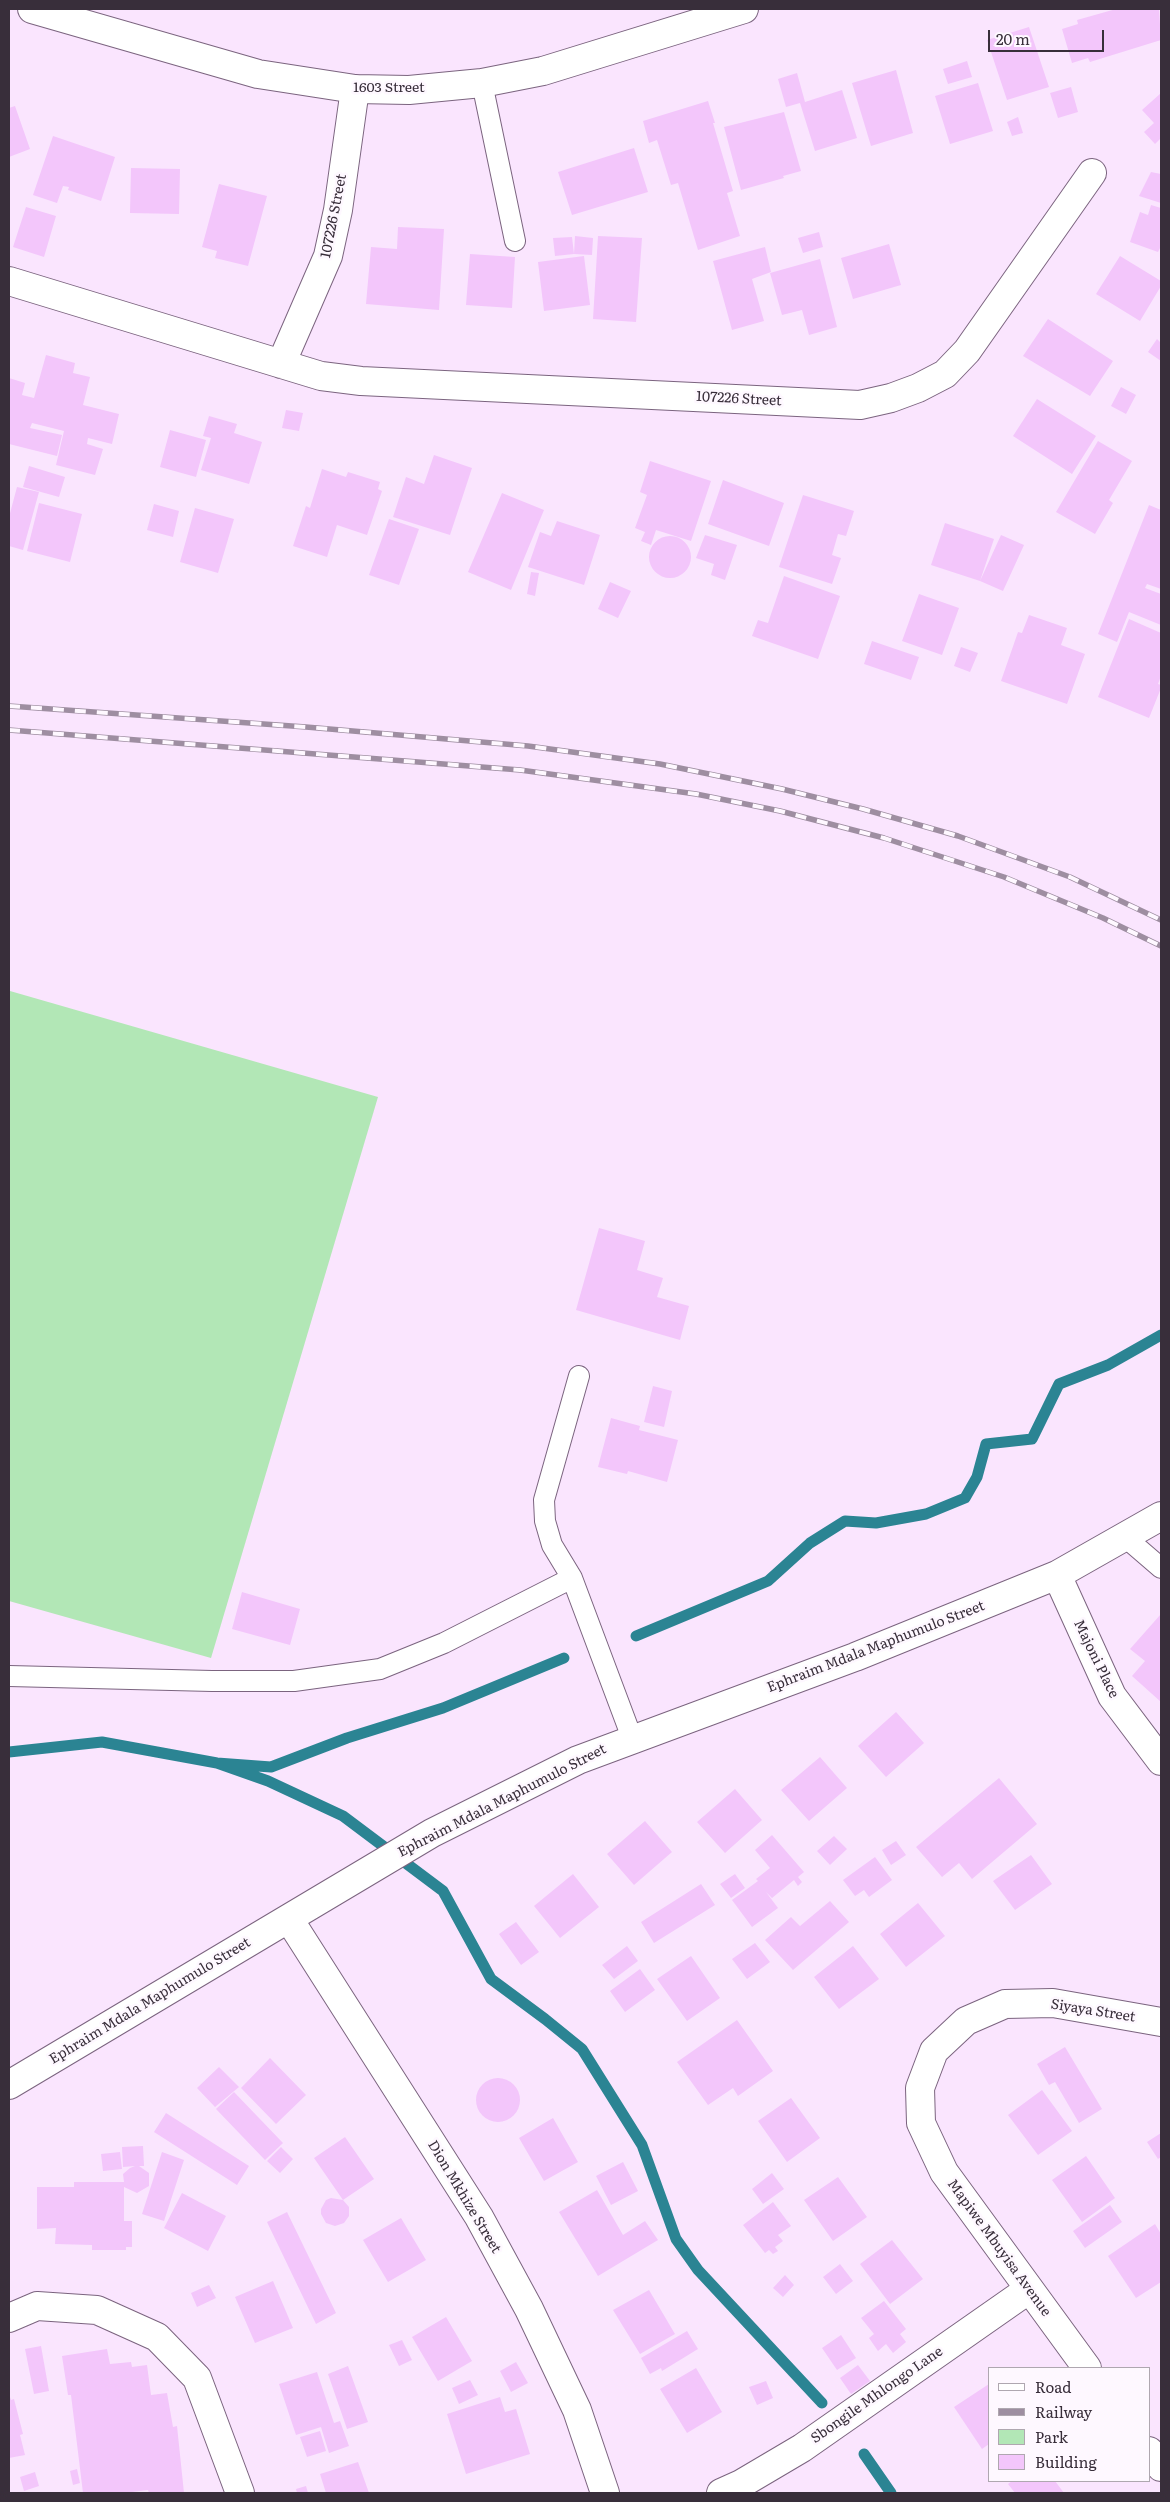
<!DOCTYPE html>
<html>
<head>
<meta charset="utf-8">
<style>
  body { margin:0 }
  #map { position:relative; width:1170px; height:2502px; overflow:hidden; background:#fae5fe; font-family:Literata,serif }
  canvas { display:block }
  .frame { position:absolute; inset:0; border:10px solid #382e3a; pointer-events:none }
  .legend { position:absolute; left:988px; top:2367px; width:162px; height:115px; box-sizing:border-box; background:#fef8ff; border:1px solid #afa7b0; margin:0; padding:6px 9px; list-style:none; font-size:15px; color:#382e3a }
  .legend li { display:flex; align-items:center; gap:10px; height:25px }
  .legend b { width:25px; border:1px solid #afa7b0 }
  .scale { position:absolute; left:988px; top:30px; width:116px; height:22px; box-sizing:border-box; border:2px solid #382e3a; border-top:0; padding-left:6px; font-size:15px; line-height:18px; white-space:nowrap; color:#382e3a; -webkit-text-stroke:4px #fef8ff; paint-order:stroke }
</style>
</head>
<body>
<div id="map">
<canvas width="1170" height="2502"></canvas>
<div class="frame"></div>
<ul class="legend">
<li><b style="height:6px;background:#fff"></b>Road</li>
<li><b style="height:6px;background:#9e8ea1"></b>Railway</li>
<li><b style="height:14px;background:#b2e7b6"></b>Park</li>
<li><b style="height:14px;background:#f3c6fb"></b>Building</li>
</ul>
<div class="scale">20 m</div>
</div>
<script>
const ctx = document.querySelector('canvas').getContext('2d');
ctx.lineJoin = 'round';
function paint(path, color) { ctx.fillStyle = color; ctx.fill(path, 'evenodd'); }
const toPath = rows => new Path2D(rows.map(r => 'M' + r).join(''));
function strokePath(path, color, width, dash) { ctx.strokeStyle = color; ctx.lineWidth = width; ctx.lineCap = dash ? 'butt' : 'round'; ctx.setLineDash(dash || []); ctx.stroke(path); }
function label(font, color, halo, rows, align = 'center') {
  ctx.font = font + ' Literata,serif'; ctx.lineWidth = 5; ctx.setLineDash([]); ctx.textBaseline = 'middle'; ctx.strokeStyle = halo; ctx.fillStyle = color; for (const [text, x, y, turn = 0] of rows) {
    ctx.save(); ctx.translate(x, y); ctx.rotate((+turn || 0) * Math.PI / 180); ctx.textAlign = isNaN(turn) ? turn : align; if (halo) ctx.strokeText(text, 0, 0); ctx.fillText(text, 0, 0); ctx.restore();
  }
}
paint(toPath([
  [10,991,378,1097,211,1658,9,1601]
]), '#b2e7b6');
strokePath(toPath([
  [636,1636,768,1581,810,1543,845,1521,876,1523,926,1514,965,1498,977,1477,986,1444,1032,1439,1059,1384,1108,1365,1161,1335],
  [9,1752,102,1742,217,1763,271,1767,347,1738,443,1708,564,1658],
  [217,1763,268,1781,343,1816,443,1891,491,1979,545,2019,582,2049,642,2145,676,2239,698,2270,822,2403],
  [864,2454,891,2493]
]), '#2b8493', 11);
paint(toPath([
  [1116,9,1159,9,1161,40,1090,62,1088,58,1072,63,1062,29,1078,24,1077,20],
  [1029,27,1049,87,1007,100,987,40],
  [967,61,972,77,948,84,943,69],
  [896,70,913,133,871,146,852,83],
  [797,73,805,102,842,90,857,138,815,151,800,103,786,107,778,79],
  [978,83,993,131,950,144,935,96],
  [1071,87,1078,112,1058,118,1050,93],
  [1161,93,1161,138,1155,144,1144,132,1154,123,1142,110],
  [708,101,715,123,713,123,733,191,727,193,740,236,698,250,678,183,671,185,657,140,649,143,643,121],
  [15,106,30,149,9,157,9,108],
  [784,112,801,171,783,176,784,178,741,190,724,127],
  [1018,117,1023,133,1012,136,1007,122],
  [53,136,115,157,101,201,68,190,69,187,63,186,57,203,33,195],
  [634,148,648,192,572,215,558,172],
  [131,168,180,169,179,214,130,213],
  [1151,172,1161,174,1161,203,1139,196],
  [219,184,267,196,248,266,215,258,217,251,202,247],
  [1151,205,1161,208,1161,246,1158,252,1130,242,1140,212,1148,215],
  [26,207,56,216,44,257,13,247],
  [398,227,444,229,439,310,366,304,371,247,397,249],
  [819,232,823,247,803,253,798,238],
  [575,236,593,238,592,255,574,254],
  [598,236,642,238,636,322,593,319],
  [572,237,574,254,555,256,553,238],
  [889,244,901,285,853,299,841,258],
  [765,247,771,272,752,279,764,321,732,330,713,261],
  [470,254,515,257,512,308,466,305],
  [584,256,590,305,544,311,538,262],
  [1120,256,1161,281,1161,286,1140,321,1096,294],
  [820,259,837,327,809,335,802,310,782,315,770,273],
  [1048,319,1113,361,1090,396,1023,356],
  [1157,339,1161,343,1161,361,1148,352],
  [46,355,75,363,73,373,90,377,83,405,119,414,112,444,88,438,87,444,103,449,95,475,56,465,64,431,32,423,30,428,62,435,57,456,9,444,9,378,25,383,22,395,34,398],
  [1121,387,1136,395,1126,414,1111,406],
  [1037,399,1096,436,1072,474,1013,436],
  [286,410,303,413,299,431,282,428],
  [209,416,237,424,234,433,262,442,249,484,201,470,211,438,203,436],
  [170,430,206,440,196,477,160,467],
  [1098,441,1132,461,1109,500,1113,503,1095,534,1056,512],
  [434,455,472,468,450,535,393,517,406,477,424,484],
  [650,461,711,481,691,541,656,530,651,545,641,541,645,532,635,528,647,495,640,492],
  [29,466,65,477,59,497,23,487],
  [322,469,346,477,348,472,380,482,378,489,382,491,367,535,337,525,327,557,293,546,306,506,310,508],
  [723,480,784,503,769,546,708,524],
  [17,487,39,492,23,550,9,546,9,517],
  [502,493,544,510,511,590,468,572],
  [803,495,854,511,846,536,838,534,832,555,841,558,832,584,779,567],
  [39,503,82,514,70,562,27,551],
  [154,504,179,511,173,537,147,530],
  [1149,505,1161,510,1161,589,1147,584,1145,588,1161,594,1161,625,1129,612,1117,642,1098,634],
  [195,508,234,519,218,573,180,562],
  [389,519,419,529,399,585,369,575],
  [557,521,600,535,584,585,528,567,540,532,551,536],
  [945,523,994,539,980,581,931,565],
  [705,535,737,545,725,580,711,575,714,564,696,558],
  [1001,535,1024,545,1003,591,980,581],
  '649 557a21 21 0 1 1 42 0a21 21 0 1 1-42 0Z',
  [531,572,539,573,535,596,527,594],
  [784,576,840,596,818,659,752,636,758,620,768,623],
  [610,582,631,591,618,618,598,609],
  [919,594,959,608,942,655,902,641],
  [1029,615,1067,628,1061,645,1085,654,1067,704,1001,681,1018,632,1022,633],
  [1129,619,1161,633,1161,676,1158,684,1161,685,1161,688,1149,718,1098,697],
  [872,641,919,657,911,680,864,664],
  [961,647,978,653,970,672,954,666],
  [599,1228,645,1241,637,1270,663,1278,657,1297,689,1306,680,1340,576,1310],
  [653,1386,672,1391,664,1427,644,1422],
  [611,1418,640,1426,639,1430,678,1440,667,1482,628,1471,627,1474,598,1467],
  [242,1592,300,1609,290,1645,232,1629],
  [1161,1614,1161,1702,1132,1676,1145,1661,1130,1649],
  [896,1712,924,1743,886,1777,858,1746],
  [820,1757,847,1788,809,1821,781,1790],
  [999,1778,1037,1824,972,1879,959,1863,942,1877,916,1847],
  [735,1789,762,1820,725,1853,697,1822],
  [645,1821,672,1852,634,1885,607,1854],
  [772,1835,804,1872,798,1877,802,1882,798,1886,794,1880,772,1898,766,1892,778,1908,752,1927,732,1900,758,1881,756,1879,770,1868,755,1850],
  [834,1836,847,1849,830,1865,817,1851],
  [896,1841,906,1855,891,1865,882,1850],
  [1031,1855,1052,1884,1015,1910,993,1881],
  [875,1857,892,1880,869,1897,864,1890,855,1896,843,1880],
  [573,1874,599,1907,560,1938,534,1906],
  [735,1874,745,1888,731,1898,720,1884],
  [701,1884,715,1905,654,1943,641,1922],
  [830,1901,849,1922,793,1970,765,1940,791,1917,800,1926],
  [918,1903,945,1936,906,1967,880,1934],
  [516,1922,539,1952,521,1965,499,1934],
  [755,1943,770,1962,747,1979,732,1959],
  [627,1946,638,1961,614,1979,602,1965],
  [853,1946,879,1979,839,2009,814,1977],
  [691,1956,720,1998,687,2021,657,1979],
  [640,1969,655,1990,625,2012,610,1991],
  [737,2020,773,2071,738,2096,733,2088,708,2105,677,2062],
  [1065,2047,1102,2109,1079,2123,1055,2082,1049,2085,1037,2064],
  [270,2058,306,2095,276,2124,241,2088],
  [219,2067,239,2087,215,2107,197,2088],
  '476 2100a22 22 0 1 1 44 0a22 22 0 1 1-44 0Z',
  [1042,2090,1072,2131,1038,2155,1008,2115],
  [234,2092,283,2143,265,2160,216,2109],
  [791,2098,820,2138,787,2162,758,2121],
  [166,2113,249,2166,237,2185,154,2132],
  [553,2118,578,2162,544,2181,519,2138],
  [1161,2133,1161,2157,1158,2159,1147,2142],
  [345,2137,374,2179,343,2200,349,2207,349,2216,344,2223,335,2226,326,2223,321,2214,321,2209,326,2200,331,2198,343,2200,314,2158],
  [143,2146,144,2166,139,2166,149,2173,149,2186,137,2193,124,2187,124,2221,132,2221,132,2247,126,2247,126,2250,92,2250,92,2245,55,2244,56,2228,37,2229,37,2187,74,2187,74,2182,124,2182,123,2174,130,2168,135,2166,123,2167,122,2147],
  [281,2147,293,2159,280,2173,267,2161],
  [120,2152,122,2169,103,2171,101,2154],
  [162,2152,184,2160,164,2221,142,2214],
  [1086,2156,1115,2198,1082,2222,1052,2180],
  [623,2162,638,2191,611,2205,596,2176],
  [772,2173,784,2189,763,2204,752,2189],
  [838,2177,867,2217,833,2241,804,2200],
  [597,2190,623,2235,645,2221,658,2240,598,2276,559,2212],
  [182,2193,226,2216,208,2251,164,2228],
  [773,2202,791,2226,778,2235,783,2241,775,2247,778,2251,773,2254,769,2250,765,2253,743,2225],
  [1110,2205,1122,2222,1085,2248,1073,2231],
  [287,2212,336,2313,316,2324,267,2222],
  [401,2218,426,2260,388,2282,363,2240],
  [1155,2224,1161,2234,1161,2282,1136,2298,1108,2256],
  [892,2240,923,2279,890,2304,860,2264],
  [840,2264,853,2281,836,2294,823,2277],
  [785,2275,794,2285,783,2297,773,2288],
  [273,2281,293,2328,255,2343,235,2297],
  [209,2285,216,2298,197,2307,191,2293],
  [649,2290,675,2334,640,2354,613,2310],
  [884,2301,906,2329,900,2334,906,2342,893,2353,886,2344,878,2351,869,2338,874,2334,861,2318],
  [446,2317,472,2361,438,2381,412,2337],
  [687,2331,698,2349,662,2371,661,2368,650,2374,641,2358],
  [841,2335,856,2358,837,2370,822,2348],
  [402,2340,412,2360,399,2366,389,2345],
  [41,2346,49,2391,34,2394,25,2349],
  [107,2349,110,2364,131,2362,132,2367,147,2365,151,2395,167,2393,173,2427,177,2426,184,2493,149,2493,148,2490,124,2493,83,2493,71,2395,68,2395,62,2356],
  [516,2362,528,2383,511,2392,500,2371],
  [858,2365,870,2381,851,2394,840,2378],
  [348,2366,368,2422,347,2429,328,2374],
  [696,2368,722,2412,687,2433,660,2389],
  [317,2372,334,2423,340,2421,349,2446,329,2453,321,2427,296,2435,279,2384],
  [470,2380,478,2395,459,2404,452,2388],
  [766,2381,773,2398,757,2405,749,2387],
  [989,2384,989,2444,982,2449,954,2407],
  [9,2394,11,2400,14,2399,23,2434,20,2435,25,2455,9,2458],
  [500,2397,505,2412,516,2409,530,2454,466,2474,447,2414],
  [320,2431,326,2451,307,2457,300,2437],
  [358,2462,369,2493,326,2493,320,2474],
  [77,2469,80,2483,73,2485,70,2471],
  [35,2472,39,2486,24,2491,20,2477],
  [1012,2481,1055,2481,1064,2493,1015,2493,1008,2484],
  [306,2486,308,2493,297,2493,296,2489]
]), '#f3c6fb');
const lane = toPath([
  [482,83,515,241],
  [1125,1537,1161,1568],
  [572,1578,552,1545,545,1521,544,1500,579,1376],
  [9,1676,212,1681,294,1681,380,1669,444,1643,572,1578,632,1738]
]);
const street = toPath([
  [9,281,321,376,361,381,860,405,891,398,918,388,945,374,967,351,1092,173],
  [281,364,328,256,338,210,355,89],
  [1057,1575,1112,1696,1161,1761],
  [289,1919,479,2217,529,2309,577,2410,605,2493],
  [9,2085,432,1833,578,1760,855,1657,1057,1575,1161,1516],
  [9,2318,37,2306,97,2310,157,2337,197,2378,240,2493],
  [1087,2368,944,2172,921,2123,920,2088,934,2051,966,2021,1005,2004,1053,2003,1161,2022],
  [1149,2451,1161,2467],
  [721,2493,741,2484,802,2448,1028,2290]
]);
const secondary = toPath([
  [32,9,258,74,355,89,409,90,482,83,543,71,744,9]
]);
strokePath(lane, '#7b647f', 22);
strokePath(street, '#7b647f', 30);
strokePath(secondary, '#7b647f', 30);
strokePath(lane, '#fff', 20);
strokePath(street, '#fff', 28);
strokePath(secondary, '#fff', 28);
const rail = toPath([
  [9,706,306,727,528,746,660,764,782,789,863,809,958,836,1070,877,1161,920],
  [9,730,520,770,696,794,780,811,884,838,1004,877,1103,918,1161,946]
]);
strokePath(rail, '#9e8ea1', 5.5);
strokePath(rail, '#fef8ff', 4, [11]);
label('14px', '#382e3a', '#fef8ff', [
  ["1603 Street",389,88],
  ["107226 Street",334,216,-79],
  ["107226 Street",739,399,3],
  ["Ephraim Mdala Maphumulo Street",876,1647,-21],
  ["Majoni Place",1096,1659,64],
  ["Ephraim Mdala Maphumulo Street",502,1801,-27],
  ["Ephraim Mdala Maphumulo Street",150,2001,-31],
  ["Siyaya Street",1093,2011,9],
  ["Dion Mkhize Street",464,2197,59],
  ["Mapiwe Mbuyisa Avenue",999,2248,54],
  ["Sbongile Mhlongo Lane",877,2395,-35]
]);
</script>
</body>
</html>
